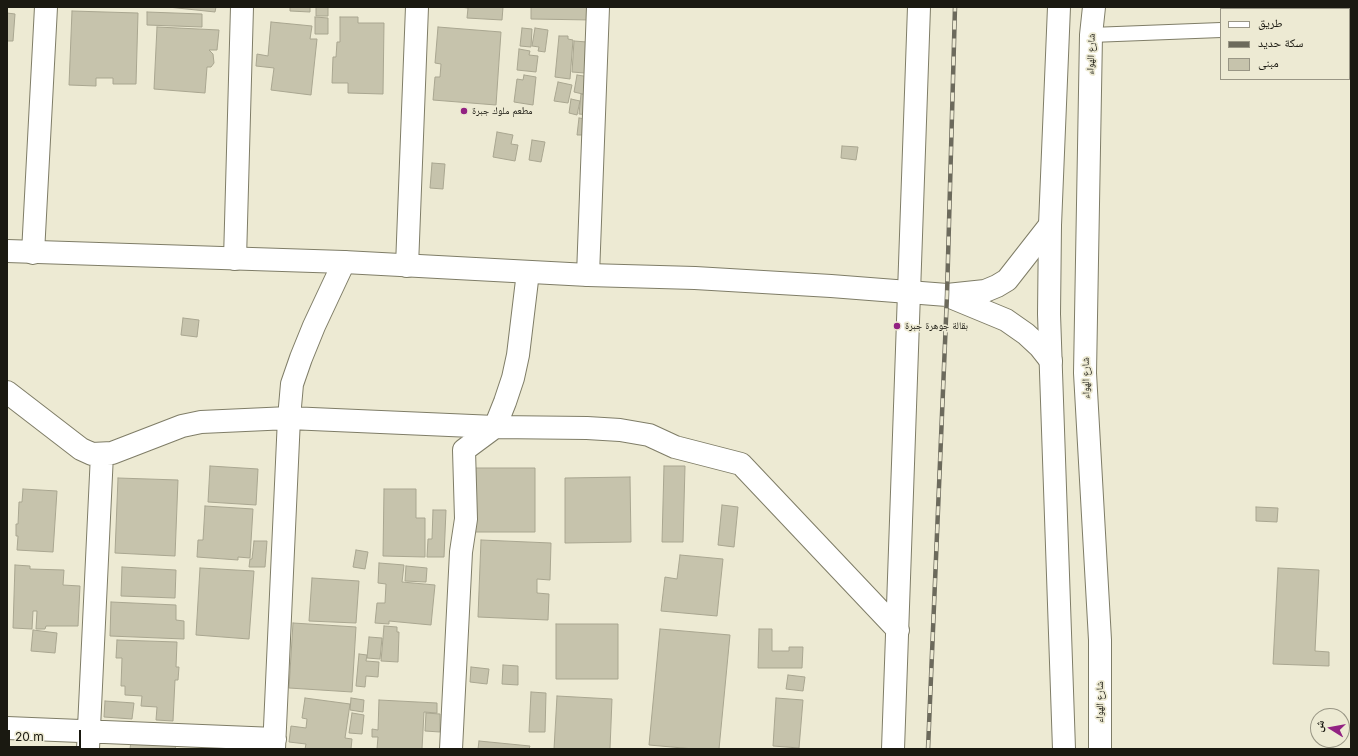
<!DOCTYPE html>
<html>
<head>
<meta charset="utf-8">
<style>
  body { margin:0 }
  #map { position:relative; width:1358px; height:756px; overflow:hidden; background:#edead3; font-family:Inter,"Noto Naskh Arabic",sans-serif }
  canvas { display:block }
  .frame { position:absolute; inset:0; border:8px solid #1a1911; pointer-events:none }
  .legend { position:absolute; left:1220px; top:8px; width:130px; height:72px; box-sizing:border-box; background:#edead3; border:1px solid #999685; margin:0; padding:5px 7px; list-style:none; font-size:12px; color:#1a1911 }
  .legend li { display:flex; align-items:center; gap:8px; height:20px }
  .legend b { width:20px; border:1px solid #999685 }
  .north { position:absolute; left:1310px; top:708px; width:40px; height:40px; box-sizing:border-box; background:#edead3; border:1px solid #999685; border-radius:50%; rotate:281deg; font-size:11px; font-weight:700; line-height:16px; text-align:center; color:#1a1911 }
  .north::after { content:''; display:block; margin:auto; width:14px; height:18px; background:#922282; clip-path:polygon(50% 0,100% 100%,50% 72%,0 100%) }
  .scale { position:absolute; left:8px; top:730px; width:73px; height:18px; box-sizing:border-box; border:2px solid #1a1911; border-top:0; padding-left:5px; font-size:12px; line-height:14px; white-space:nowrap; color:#1a1911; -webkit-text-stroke:3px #edead3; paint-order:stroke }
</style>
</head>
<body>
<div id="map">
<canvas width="1358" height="756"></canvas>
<div class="frame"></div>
<ul class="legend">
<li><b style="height:5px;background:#fff"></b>طريق</li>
<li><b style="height:5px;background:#6c6a5c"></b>سكة حديد</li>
<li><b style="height:11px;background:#c6c3ac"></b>مبنى</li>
</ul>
<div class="north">ش</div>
<div class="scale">20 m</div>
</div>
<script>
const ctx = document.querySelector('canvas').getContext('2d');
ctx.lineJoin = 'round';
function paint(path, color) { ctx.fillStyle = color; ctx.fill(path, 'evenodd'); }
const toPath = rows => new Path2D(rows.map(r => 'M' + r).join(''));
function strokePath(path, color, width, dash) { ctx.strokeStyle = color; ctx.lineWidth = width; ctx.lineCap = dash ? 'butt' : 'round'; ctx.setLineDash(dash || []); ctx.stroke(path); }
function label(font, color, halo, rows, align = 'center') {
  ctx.font = font + ' Inter,"Noto Naskh Arabic",sans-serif'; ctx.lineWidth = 3.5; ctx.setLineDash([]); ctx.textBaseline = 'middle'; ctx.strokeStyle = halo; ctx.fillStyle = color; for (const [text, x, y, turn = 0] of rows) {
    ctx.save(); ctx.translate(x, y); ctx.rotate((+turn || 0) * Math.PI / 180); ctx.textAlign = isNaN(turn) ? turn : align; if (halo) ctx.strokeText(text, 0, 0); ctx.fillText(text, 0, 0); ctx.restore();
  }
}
const building = toPath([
  [168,7,216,7,215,12,168,7],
  [290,7,310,7,310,12,290,11,290,7],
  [316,7,328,7,328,16,316,16,316,7],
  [460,7,503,7,502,20,467,18,468,8,460,7],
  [531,7,593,7,592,20,531,19,531,7],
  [72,11,138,13,136,84,113,84,113,78,96,78,96,86,69,85,72,11],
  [147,12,202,14,202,27,147,25,147,12],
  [7,13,15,14,13,41,7,41,7,13],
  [315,17,328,18,328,34,315,34,315,17],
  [340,17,358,17,358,23,384,23,383,94,348,93,348,83,332,83,333,57,336,57,337,42,340,42,340,17],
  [271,22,312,26,310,39,317,39,311,95,271,90,274,68,256,66,257,54,268,56,271,22],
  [157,27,219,30,217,50,209,50,213,54,214,63,211,67,207,67,205,93,154,89,157,27],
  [438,27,501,32,496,105,433,100,435,77,440,77,441,64,435,63,438,27],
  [522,28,532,29,531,47,520,46,522,28],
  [535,28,548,30,545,52,538,51,539,47,532,46,535,28],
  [559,36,568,36,568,39,573,40,570,79,555,77,559,36],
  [574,41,587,42,585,73,572,72,574,41],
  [519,49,530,51,529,55,538,56,536,72,517,70,519,49],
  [524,75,536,77,533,105,514,102,517,79,523,80,524,75],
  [577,75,590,77,587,95,574,92,577,75],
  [558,82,572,85,568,103,554,101,558,82],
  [581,94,592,96,590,115,579,114,581,94],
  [571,99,580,101,577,115,569,113,571,99],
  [579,118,586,119,585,135,577,135,579,118],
  [497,132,513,135,511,144,518,145,515,161,493,157,497,132],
  [532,140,545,142,541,162,529,160,532,140],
  [842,146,858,147,856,160,841,158,842,146],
  [432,163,445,164,443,189,430,188,432,163],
  [183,318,199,320,197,337,181,335,183,318],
  [210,466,258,469,256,505,208,502,210,466],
  [664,466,685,466,683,542,662,542,664,466],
  [474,468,535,468,535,532,474,532,474,468],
  [630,477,631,542,565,543,565,478,630,477],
  [118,478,178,480,175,556,115,553,118,478],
  [23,489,57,491,53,552,17,550,18,536,16,536,16,524,18,524,19,502,22,502,23,489],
  [384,489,416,489,416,518,425,518,425,557,383,556,384,489],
  [722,505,738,507,734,547,718,545,722,505],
  [205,506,253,509,250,558,238,557,238,560,197,557,198,540,203,540,205,506],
  [1256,507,1278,508,1277,522,1256,521,1256,507],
  [433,510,446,510,444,557,427,557,428,539,432,539,433,510],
  [481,540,551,543,550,580,537,579,537,593,549,594,548,620,478,617,481,540],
  [254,541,267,541,265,567,249,567,250,559,252,559,254,541],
  [356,550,368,552,365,569,353,567,356,550],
  [680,555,723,559,717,616,661,611,665,577,677,579,680,555],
  [379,563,404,565,402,582,435,585,431,625,389,621,389,624,375,623,377,603,385,603,386,584,378,583,379,563],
  [15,565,30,566,30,569,64,570,63,585,80,586,78,626,46,626,45,629,36,629,37,611,33,611,32,629,13,628,15,565],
  [406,566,427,568,426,582,405,581,406,566],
  [122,567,176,570,175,598,121,596,122,567],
  [200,568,254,571,249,639,196,635,200,568],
  [1278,568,1319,570,1315,651,1329,652,1329,666,1273,664,1278,568],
  [312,578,359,581,356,623,309,621,312,578],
  [111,602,176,605,176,620,184,621,184,639,110,636,111,602],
  [293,623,356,627,352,692,289,688,293,623],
  [556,624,618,624,618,679,556,679,556,624],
  [384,626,397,627,397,632,399,632,398,662,381,661,384,626],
  [660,629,730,635,719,749,694,749,649,745,660,629],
  [759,629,772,629,772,651,789,651,789,647,803,647,802,668,758,668,759,629],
  [33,630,57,633,55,653,31,651,33,630],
  [369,637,382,638,380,659,367,658,369,637],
  [117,640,177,642,176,667,179,667,178,680,175,680,173,721,156,720,157,707,141,706,142,696,125,695,125,686,121,686,122,658,116,658,117,640],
  [359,654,367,655,366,661,379,662,378,677,366,676,365,687,356,686,359,654],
  [503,665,518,666,518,685,502,684,503,665],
  [471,667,489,669,487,684,470,682,471,667],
  [788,675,805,677,803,691,786,689,788,675],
  [531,692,546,693,545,732,529,732,531,692],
  [557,696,612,699,610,749,554,749,557,696],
  [305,698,350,704,345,738,352,739,351,749,305,749,306,744,289,742,291,726,306,728,307,719,302,718,305,698],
  [351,698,364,700,363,712,350,710,351,698],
  [776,698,803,700,799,748,773,746,776,698],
  [379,700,437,703,437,713,424,712,422,749,377,749,378,737,372,737,372,729,378,730,379,700],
  [105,701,134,703,132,719,104,717,105,701],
  [352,713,364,715,362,734,349,733,352,713],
  [426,713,440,714,440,732,425,731,426,713],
  [131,741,176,745,175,749,130,749,131,741],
  [479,741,530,746,529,749,478,749,479,741]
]);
paint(building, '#c6c3ac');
strokePath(building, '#a9a690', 1);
const lane = toPath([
  [1349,25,1351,25],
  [1091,35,1221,30]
]);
const street = toPath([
  [33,253,46,7],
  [235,259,242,7],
  [407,266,417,7],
  [588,275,598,7],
  [7,392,81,449,92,454,112,453,182,426,201,422,289,418,495,427,587,428,620,430,649,435,675,447,741,464,898,630],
  [7,728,275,739],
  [88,749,102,454],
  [274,749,289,418,292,384,301,358,314,326,344,262],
  [451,749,461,552,466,519,464,450,495,427,505,402,513,378,518,355,528,272],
  [893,749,919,7]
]);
const secondary = toPath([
  [7,251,344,262,588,275,695,278,831,286,947,295,985,291,997,286,1007,280,1050,225],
  [948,296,1006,320,1026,334,1040,347,1051,361]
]);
const highway = toPath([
  [1059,7,1050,225,1049,314,1064,749],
  [1094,7,1091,35,1085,373,1100,640,1100,749]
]);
strokePath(lane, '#7f7d67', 16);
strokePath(street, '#7f7d67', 24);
strokePath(secondary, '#7f7d67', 24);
strokePath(highway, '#7f7d67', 24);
strokePath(lane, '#fff', 14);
strokePath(street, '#fff', 22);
strokePath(secondary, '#fff', 22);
strokePath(highway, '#fff', 22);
const rail = toPath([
  [928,749,947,295,955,7]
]);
strokePath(rail, '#6c6a5c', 4.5);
strokePath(rail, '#edead3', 3, [9]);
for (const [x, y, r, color] of [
  [464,111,4,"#922282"],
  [897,326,4,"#922282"]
]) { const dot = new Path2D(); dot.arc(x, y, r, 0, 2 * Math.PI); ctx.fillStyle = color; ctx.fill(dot); strokePath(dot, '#edead3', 1.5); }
label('10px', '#1a1911', '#edead3', [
  ["شارع الهواء",1091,54,-88],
  ["شارع الهواء",1086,378,-91],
  ["شارع الهواء",1100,702,-90]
]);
label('10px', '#1a1911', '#edead3', [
  ["مطعم ملوك جبرة",472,111],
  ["بقالة جوهرة جبرة",905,326]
], 'left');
</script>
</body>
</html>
